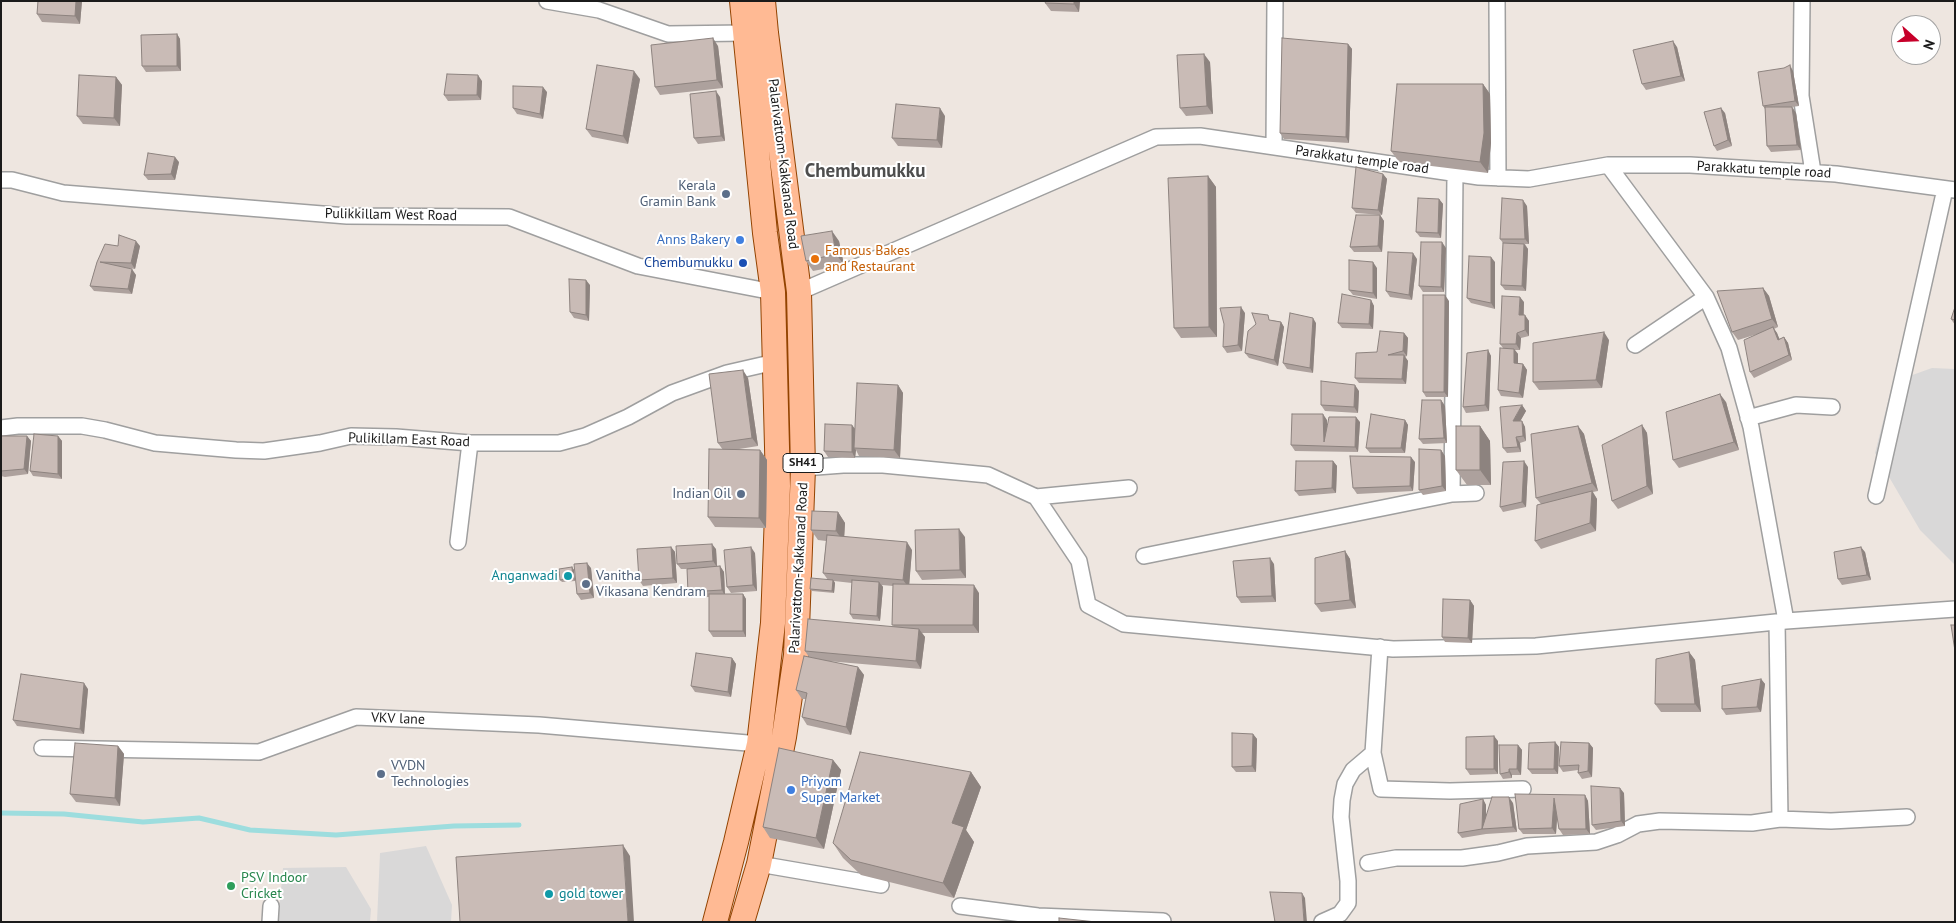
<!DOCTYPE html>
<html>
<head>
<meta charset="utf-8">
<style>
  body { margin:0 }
  #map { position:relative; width:1956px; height:923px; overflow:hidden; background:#eee6e0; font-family:"PT Sans",sans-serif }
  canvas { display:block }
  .frame { position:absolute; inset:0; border:2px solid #1b1b1b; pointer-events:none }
  .north { position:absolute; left:1891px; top:15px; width:50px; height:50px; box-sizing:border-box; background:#fff; border:1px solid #a4a4a4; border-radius:50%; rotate:110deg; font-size:14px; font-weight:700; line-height:20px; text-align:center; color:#1b1b1b }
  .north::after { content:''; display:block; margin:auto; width:18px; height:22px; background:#c7002a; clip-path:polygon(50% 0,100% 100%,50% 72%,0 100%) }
</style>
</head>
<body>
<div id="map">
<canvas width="1956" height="923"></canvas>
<div class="frame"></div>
<div class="north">N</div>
</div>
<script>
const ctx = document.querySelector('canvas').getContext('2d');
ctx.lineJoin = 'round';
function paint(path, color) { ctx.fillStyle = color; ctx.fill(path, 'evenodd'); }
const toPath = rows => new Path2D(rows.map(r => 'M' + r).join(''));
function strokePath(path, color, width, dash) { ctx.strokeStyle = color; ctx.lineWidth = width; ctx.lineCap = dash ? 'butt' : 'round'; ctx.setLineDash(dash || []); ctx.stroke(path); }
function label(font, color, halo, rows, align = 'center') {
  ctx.font = font + ' "PT Sans",sans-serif'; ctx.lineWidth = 4; ctx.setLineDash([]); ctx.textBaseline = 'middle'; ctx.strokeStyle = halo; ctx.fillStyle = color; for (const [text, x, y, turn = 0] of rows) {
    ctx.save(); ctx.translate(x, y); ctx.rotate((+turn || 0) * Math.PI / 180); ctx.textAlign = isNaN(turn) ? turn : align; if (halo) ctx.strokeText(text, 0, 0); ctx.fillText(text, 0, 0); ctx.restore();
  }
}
paint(toPath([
  [1932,368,1955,369,1955,565,1920,530,1875,453,1893,382],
  [426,846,452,905,451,922,377,922,380,853],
  [346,867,371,909,370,922,278,922,283,868]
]), '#d9d8d8');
strokePath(toPath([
  [1,813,64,814,143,822,199,818,250,830,336,835,454,826,519,825]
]), '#9dddde', 5);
const minor = toPath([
  [547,1,599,10,668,34,745,33],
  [1497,1,1498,178],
  [1802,1,1801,96,1813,172],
  [1274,147,1275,1],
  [1608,165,1706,297,1729,348,1751,427,1786,621],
  [1,180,12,180,63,193,347,216,509,217,638,266,773,292],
  [799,292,1156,137,1200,136,1479,177,1529,179,1608,165,1690,165,1836,174,1955,190],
  [1635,345,1706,297],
  [1748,418,1796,405,1832,407],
  [1,428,18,426,82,426,105,430,155,443,236,450,264,451,320,443,351,436,396,437,470,443,559,443,585,436,628,417,672,393,727,373,775,362],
  [803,468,843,465,883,465,988,475,1036,497,1079,561,1088,605,1124,624,1393,649,1536,646,1786,621,1955,609],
  [1452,494,1455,173],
  [1876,496,1945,189],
  [1036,497,1129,488],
  [458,542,470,443],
  [1144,556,1452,494,1476,493],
  [1777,622,1780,819,1831,821,1907,817],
  [1380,647,1373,753,1381,789,1450,791,1523,789],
  [42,748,259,752,356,717,539,725,759,744],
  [1368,863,1396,858,1462,858,1498,853,1527,846,1596,842,1617,835,1638,824,1660,821,1752,823,1780,819],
  [759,864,881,885],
  [960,906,1038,916,1163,921],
  [270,922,271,906],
  [1322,922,1340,914,1348,903,1348,881,1341,817,1342,800,1345,784,1353,770,1373,753]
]);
const primary = toPath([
  [715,922,736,842,759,744,773,623,778,486,773,292,765,233,742,1],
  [742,922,759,864,784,737,796,655,803,468,799,292,766,33,763,1]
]);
strokePath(minor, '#9f9f9f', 18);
strokePath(primary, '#934300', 26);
strokePath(minor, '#fff', 15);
strokePath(primary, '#ffba94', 24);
paint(toPath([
  [38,1,82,1,80,24,42,22,37,14],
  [1046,1,1080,1,1079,12,1051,11,1045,3],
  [177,34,180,39,181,71,146,72,142,66],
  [1348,44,1352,49,1349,143,1284,139,1280,133],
  [718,46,723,88,660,95,655,87],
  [1677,47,1685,81,1646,90,1642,84],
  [1210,62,1213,114,1186,116,1180,108],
  [1793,71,1799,106,1792,107,1796,113,1801,150,1771,152,1767,146,1765,109,1763,106],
  [116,77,122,85,120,126,83,124,77,116],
  [640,79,628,144,592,137,586,129],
  [482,81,481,100,448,101,444,95],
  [1483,84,1490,94,1491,143,1488,173,1399,162,1391,151],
  [547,92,543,119,517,114,513,108],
  [720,97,725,141,698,144,694,138],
  [1725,113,1732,146,1717,151,1714,146],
  [945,116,942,148,898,146,892,138],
  [179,162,175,180,148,180,144,175],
  [1383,174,1387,179,1382,215,1356,213,1352,208],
  [1208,176,1216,187,1217,337,1181,338,1174,328],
  [1439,199,1443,204,1441,238,1420,237,1416,232],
  [1527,206,1529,244,1525,244,1528,249,1526,291,1505,290,1501,285,1503,243,1500,239],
  [1380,215,1384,221,1382,252,1354,252,1350,247],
  [839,241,844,265,813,271,806,261],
  [118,246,140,246,135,269,128,268,136,275,132,294,94,291,90,286,97,262],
  [1446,248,1444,292,1423,292,1419,286],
  [1417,259,1412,300,1390,297,1386,291],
  [1495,262,1495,309,1471,303,1467,298],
  [1377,268,1377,299,1353,295,1349,290],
  [590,285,589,321,574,318,570,312],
  [1763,288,1769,296,1778,327,1774,329,1777,333,1779,339,1784,337,1788,343,1792,360,1754,378,1750,372,1761,333,1738,340,1732,332],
  [1371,300,1374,306,1373,329,1342,328,1338,323],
  [1449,301,1448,397,1426,397,1423,392],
  [1524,302,1524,315,1529,321,1529,336,1521,338,1520,350,1515,350,1518,354,1518,363,1523,364,1527,370,1523,398,1501,396,1498,390,1503,348,1500,344],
  [1955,307,1955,325,1951,319],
  [1245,313,1242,351,1227,353,1223,347],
  [1272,320,1281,322,1284,327,1278,366,1249,358,1245,353],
  [1316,323,1313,373,1287,369,1283,363],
  [1404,333,1408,338,1407,356,1405,357,1408,361,1406,384,1359,383,1355,378,1377,352],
  [1609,340,1602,388,1539,390,1533,382],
  [1488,350,1491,356,1489,411,1466,413,1463,407],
  [748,378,758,446,733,450,760,450,767,460,766,528,715,527,708,517,723,450,718,443],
  [898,385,903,393,900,458,859,456,856,450,855,458,828,457,824,451,855,428],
  [1359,391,1358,413,1325,411,1321,405],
  [1441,400,1445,406,1447,443,1423,444,1419,439],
  [1726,402,1739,450,1679,468,1673,460],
  [1522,405,1526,411,1520,421,1522,421,1525,427,1526,441,1520,443,1521,452,1507,453,1503,448],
  [1327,420,1327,426,1360,422,1358,452,1295,451,1291,445],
  [1405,420,1408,425,1405,453,1370,453,1366,448],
  [1642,425,1647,433,1653,494,1618,509,1612,501],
  [1480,426,1490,441,1491,485,1467,485,1456,470],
  [1578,426,1584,434,1598,491,1593,492,1597,499,1596,531,1541,549,1535,541,1541,504,1536,498],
  [1,436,27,436,31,441,28,474,5,477,1,476],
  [58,436,62,441,62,479,33,476,30,471],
  [1441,450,1445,456,1446,491,1423,495,1419,490],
  [1333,461,1337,466,1336,493,1299,496,1295,491],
  [1415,462,1413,491,1357,494,1353,488],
  [1528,467,1526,507,1503,512,1500,507],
  [838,512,845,523,844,536,912,550,909,584,979,593,979,633,922,633,925,637,921,669,827,661,858,667,864,675,851,735,807,725,802,717,806,699,802,699,796,690,809,657,805,651,894,626,892,625,893,586,882,585,883,587,880,621,853,619,850,614,852,583,834,581,835,583,834,593,812,591,810,589,828,580,823,573,826,541,818,540,811,530],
  [965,537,966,578,922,580,916,571],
  [671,547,675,552,677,583,643,586,639,580],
  [716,549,717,566,720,566,724,572,725,594,743,594,746,599,746,637,713,637,709,631,709,597,692,598,688,592,687,569,681,569,677,564],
  [1345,551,1350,559,1356,608,1321,612,1315,604],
  [1865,552,1871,580,1842,585,1838,579],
  [755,553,757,591,731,593,727,587],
  [1274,564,1276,602,1241,603,1237,597],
  [572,567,574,570,575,581,562,582,560,580],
  [591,568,594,598,581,600,577,594],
  [1470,600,1474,606,1472,643,1445,642,1442,637],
  [1689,652,1695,660,1701,712,1661,712,1655,704],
  [732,658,736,664,731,697,695,692,691,686],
  [1761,679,1765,684,1761,712,1726,715,1722,709],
  [88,689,84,734,17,726,13,720],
  [1253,734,1257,739,1256,772,1236,772,1232,767],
  [1498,741,1498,774,1470,775,1466,769],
  [1555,742,1559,747,1558,774,1532,774,1528,769],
  [1589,743,1593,748,1592,777,1582,779,1578,773,1578,770,1563,772,1559,766],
  [1518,745,1522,750,1521,775,1512,775,1512,778,1503,779,1500,774],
  [118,746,124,754,120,806,76,802,70,794],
  [833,760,841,770,824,849,770,838,763,827],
  [971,772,981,787,966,830,974,842,954,898,861,875,843,858,833,843],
  [1624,793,1625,826,1596,830,1592,825],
  [1585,795,1588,801,1590,834,1563,835,1559,829,1557,817,1556,834,1523,834,1519,829],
  [1483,799,1486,805,1486,815,1513,803,1517,832,1486,834,1462,838,1458,833]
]), '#ada19d');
paint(toPath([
  [76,1,82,1,80,24,75,16],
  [1074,1,1080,1,1079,12,1074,4],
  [177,34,180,39,181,71,177,66],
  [713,38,718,46,723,88,717,80],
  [1673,41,1677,47,1685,81,1681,76],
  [1348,44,1352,49,1349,143,1346,137],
  [1204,54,1210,62,1213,114,1207,106],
  [1790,65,1793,71,1799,106,1795,101],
  [634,71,640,79,628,144,623,136],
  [478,75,482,81,481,100,477,95],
  [116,77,122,85,120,126,114,118],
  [1483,84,1490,94,1491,143,1488,173,1480,162],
  [543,87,547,92,543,119,540,114],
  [716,91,720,97,725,141,721,136],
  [1792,107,1796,113,1801,150,1797,145],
  [940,108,945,116,942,148,937,140],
  [1721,108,1725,113,1732,146,1728,140],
  [175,157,179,162,175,180,171,174],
  [1383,174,1387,179,1382,215,1378,210],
  [1208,176,1216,187,1217,337,1209,327],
  [1439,199,1443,204,1441,238,1438,233],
  [1523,200,1527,206,1529,244,1525,239],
  [1380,215,1384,221,1382,252,1378,246],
  [832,231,839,241,844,265,836,254],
  [136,241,140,246,135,269,131,263],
  [1442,242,1446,248,1444,292,1441,287],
  [1524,244,1528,249,1526,291,1522,286],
  [1413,253,1417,259,1412,300,1409,295],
  [1491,257,1495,262,1495,309,1491,303],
  [1373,262,1377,268,1377,299,1373,293],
  [132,269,136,275,132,294,128,289],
  [586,280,590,285,589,321,586,315],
  [1763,288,1769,296,1778,327,1772,319],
  [1445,295,1449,301,1448,397,1444,392],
  [1520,297,1524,302,1523,321,1519,315],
  [1371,300,1374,306,1373,329,1369,324],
  [1241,307,1245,313,1242,351,1238,345],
  [1525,315,1529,321,1529,336,1525,330],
  [1313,318,1316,323,1313,373,1310,368],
  [1281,322,1284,327,1278,366,1274,360],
  [1773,327,1777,333,1782,345,1778,340],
  [1604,332,1609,340,1602,388,1596,380],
  [1404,333,1408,338,1407,356,1403,351],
  [1517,333,1521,338,1520,350,1516,344],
  [1784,337,1788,343,1792,360,1789,355],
  [1514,349,1518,354,1518,368,1514,363],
  [1488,350,1491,356,1489,411,1485,405],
  [1404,355,1408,361,1406,384,1402,379],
  [1523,364,1527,370,1523,398,1519,393],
  [743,370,748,378,758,446,752,438],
  [898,385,903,393,900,458,894,450],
  [1355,385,1359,391,1358,413,1354,407],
  [1720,394,1726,402,1739,450,1734,442],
  [1441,400,1445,406,1447,443,1444,438],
  [1522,405,1526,411,1517,427,1513,421],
  [1323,414,1327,420,1327,446,1324,442],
  [1356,417,1360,422,1358,452,1355,447],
  [1405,420,1408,425,1405,453,1401,448],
  [1522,421,1525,427,1526,441,1523,436],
  [852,425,856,430,854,448,856,450,855,458,852,452],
  [1642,425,1647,433,1653,494,1647,486],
  [1480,426,1490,441,1491,485,1480,470],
  [1578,426,1584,434,1598,491,1592,483],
  [27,436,31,441,28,474,24,469],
  [58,436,62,441,62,479,58,474],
  [1516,437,1520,443,1521,452,1518,447],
  [760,450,767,460,766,528,759,518],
  [1441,450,1445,456,1446,491,1442,486],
  [1411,457,1415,462,1413,491,1410,486],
  [1333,461,1337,466,1336,493,1332,488],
  [1524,461,1528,467,1526,507,1522,502],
  [1592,491,1597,499,1596,531,1590,523],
  [838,512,845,523,844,542,836,531],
  [959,529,965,537,966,578,960,570],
  [907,542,912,550,909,588,903,580],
  [712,544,716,549,717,567,713,561],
  [671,547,675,552,677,583,673,578],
  [751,547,755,553,757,591,753,585],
  [1861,547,1865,552,1871,580,1867,575],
  [1345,551,1350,559,1356,608,1350,600],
  [1270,558,1274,564,1276,602,1272,596],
  [587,563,591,568,594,598,590,593],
  [720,566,724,572,725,596,722,590],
  [572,567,574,570,575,581,573,578],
  [833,580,835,583,834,593,832,591],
  [879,582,883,587,880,621,877,616],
  [974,585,979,593,979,633,973,625],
  [743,594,746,599,746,637,743,631],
  [1470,600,1474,606,1472,643,1468,638],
  [919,629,925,637,921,669,916,661],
  [1689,652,1695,660,1701,712,1695,704],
  [732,658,736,664,731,697,728,692],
  [858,667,864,675,851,735,846,727],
  [1761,679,1765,684,1761,712,1757,707],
  [84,683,88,689,84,734,80,729],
  [1253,734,1257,739,1256,772,1252,766],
  [1494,736,1498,741,1498,774,1494,769],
  [1555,742,1559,747,1558,774,1554,769],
  [1589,743,1593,748,1592,777,1588,771],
  [1518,745,1522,750,1521,775,1517,769],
  [118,746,124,754,120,806,115,798],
  [833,760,841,770,824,849,816,838],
  [1509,769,1512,775,1512,778,1509,772],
  [971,772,981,787,966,830,974,842,954,898,943,883,952,823],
  [1620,788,1624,793,1625,826,1621,821],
  [1585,795,1588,801,1590,834,1586,829],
  [1509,797,1513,803,1517,832,1513,827],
  [1554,798,1558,803,1556,834,1552,828],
  [1483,799,1486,805,1486,829,1482,829],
  [623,845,630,856,634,922,628,922],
  [1302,893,1305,898,1307,922,1304,922]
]), '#8d837f');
const building = toPath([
  [38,1,76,1,75,16,37,14,38,1],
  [1046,1,1074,1,1074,4,1045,3,1046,1],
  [177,34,177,66,142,66,141,35,177,34],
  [713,38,717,80,655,87,651,45,713,38],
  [1282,38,1348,44,1346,137,1280,133,1282,38],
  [1673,41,1681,76,1642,84,1633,50,1673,41],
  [1204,54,1207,106,1180,108,1177,55,1204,54],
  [597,65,634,71,623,136,586,129,597,65],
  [1790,65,1795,101,1763,106,1758,72,1784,68,1790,65],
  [447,74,478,75,477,95,444,95,447,74],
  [79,75,116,77,114,118,77,116,79,75],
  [1397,84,1483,84,1484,133,1480,162,1391,151,1397,84],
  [513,86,543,87,540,114,513,108,513,86],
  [716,91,721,136,694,138,690,94,716,91],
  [896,104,940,108,937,140,892,138,896,104],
  [1765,107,1792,107,1797,145,1767,146,1765,107],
  [1721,108,1728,140,1714,146,1704,112,1721,108],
  [148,153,175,157,171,174,144,175,148,153],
  [1356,167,1383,174,1378,210,1352,208,1356,167],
  [1208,176,1209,327,1174,328,1168,178,1208,176],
  [1418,198,1439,199,1438,233,1416,232,1418,198],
  [1502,198,1523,200,1525,239,1500,239,1502,198],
  [1356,215,1380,215,1378,246,1350,247,1356,215],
  [832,231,836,254,806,261,801,236,832,231],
  [119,235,136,241,131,263,100,262,132,269,128,289,90,286,97,262,105,244,118,246,119,235],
  [1421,242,1442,242,1441,287,1419,286,1421,242],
  [1503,243,1524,244,1522,286,1501,285,1503,243],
  [1388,252,1413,253,1409,295,1386,291,1388,252],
  [1469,256,1491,257,1491,303,1467,298,1469,256],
  [1349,260,1373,262,1373,293,1349,290,1349,260],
  [569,279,586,280,586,315,570,312,569,279],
  [1763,288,1772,319,1732,332,1717,291,1763,288],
  [1342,294,1371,300,1369,324,1338,323,1342,294],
  [1423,295,1445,295,1444,392,1423,392,1423,295],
  [1502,296,1520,297,1519,315,1525,315,1525,330,1517,333,1516,344,1500,344,1502,296],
  [1241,307,1238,345,1223,347,1224,324,1220,308,1241,307],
  [1955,307,1955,320,1951,319,1955,307],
  [1252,313,1268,315,1269,320,1281,322,1274,360,1245,353,1248,331,1256,324,1252,313],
  [1290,313,1313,318,1310,368,1283,363,1290,313],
  [1773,327,1778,340,1784,337,1789,355,1750,372,1744,340,1773,327],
  [1380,331,1404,333,1403,351,1388,355,1404,355,1402,379,1355,378,1356,353,1377,352,1380,331],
  [1604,332,1596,380,1533,382,1533,343,1604,332],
  [1500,348,1514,349,1514,363,1523,364,1519,393,1498,390,1500,348],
  [1488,350,1485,405,1463,407,1467,353,1488,350],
  [743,370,752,438,718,443,709,374,743,370],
  [1321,381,1355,385,1354,407,1321,405,1321,381],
  [857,383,898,385,894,450,854,448,857,383],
  [1720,394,1734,442,1673,460,1666,412,1720,394],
  [1422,400,1441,400,1444,438,1419,439,1422,400],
  [1522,405,1513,421,1522,421,1523,436,1516,437,1518,447,1503,448,1500,407,1522,405],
  [1292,414,1323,414,1324,442,1329,417,1356,417,1355,447,1291,445,1292,414],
  [1371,414,1405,420,1401,448,1366,448,1371,414],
  [825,424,852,425,852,452,824,451,825,424],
  [1642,425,1647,486,1612,501,1602,445,1642,425],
  [1456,426,1480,426,1480,470,1456,470,1456,426],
  [1578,426,1592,483,1536,498,1531,434,1578,426],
  [34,434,58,436,58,474,30,471,34,434],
  [1,436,27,436,24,469,1,471,1,436],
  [709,449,760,450,759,518,708,517,709,449],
  [1419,449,1441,450,1442,486,1419,490,1419,449],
  [1350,456,1411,457,1410,486,1353,488,1350,456],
  [1296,461,1333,461,1332,488,1295,491,1296,461],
  [1524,461,1522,502,1500,507,1503,462,1524,461],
  [1592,491,1590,523,1535,541,1537,505,1592,491],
  [812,511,838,512,836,531,811,530,812,511],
  [959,529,960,570,916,571,915,530,959,529],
  [827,535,907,542,903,580,823,573,827,535],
  [712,544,713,561,677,564,676,546,712,544],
  [671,547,673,578,639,580,637,549,671,547],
  [751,547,753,585,727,587,724,550,751,547],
  [1861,547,1867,575,1838,579,1834,552,1861,547],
  [1345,551,1350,600,1315,604,1315,558,1345,551],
  [1270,558,1272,596,1237,597,1233,561,1270,558],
  [587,563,590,593,577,594,574,564,587,563],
  [720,566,722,590,688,592,687,569,720,566],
  [572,567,573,578,560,580,559,569,572,567],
  [811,578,833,580,832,591,810,589,811,578],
  [852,580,879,582,877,616,850,614,852,580],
  [893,584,974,585,973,625,892,625,893,584],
  [709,594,743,594,743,631,709,631,709,594],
  [1443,599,1470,600,1468,638,1442,637,1443,599],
  [808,619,919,629,916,661,805,651,808,619],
  [1951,625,1955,625,1955,651,1951,625],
  [1689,652,1695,704,1655,704,1656,659,1689,652],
  [696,653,732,658,728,692,691,686,696,653],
  [804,656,858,667,846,727,802,717,807,693,796,690,804,656],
  [21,674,84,683,80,729,13,720,21,674],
  [1761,679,1757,707,1722,709,1722,686,1761,679],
  [1232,733,1253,734,1252,766,1232,767,1232,733],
  [1494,736,1494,769,1466,769,1466,737,1494,736],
  [1555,742,1554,769,1528,769,1529,743,1555,742],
  [1561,742,1589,743,1588,771,1578,773,1579,765,1559,766,1561,742],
  [75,743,118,746,115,798,70,794,75,743],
  [1499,745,1518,745,1517,769,1509,769,1509,772,1500,774,1499,745],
  [779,748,833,760,816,838,763,827,779,748],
  [860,752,971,772,952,823,964,827,943,883,851,860,833,843,860,752],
  [1591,786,1620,788,1621,821,1592,825,1591,786],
  [1515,794,1585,795,1586,829,1559,829,1554,798,1552,828,1519,829,1515,794],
  [1492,797,1509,797,1513,827,1482,829,1458,833,1460,804,1483,799,1482,829,1492,797],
  [623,845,628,922,460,922,456,857,623,845],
  [1270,892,1302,893,1304,922,1275,922,1270,892],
  [1059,918,1096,922,1059,922,1059,918]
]);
paint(building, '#c9bbb6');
strokePath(building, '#8d837f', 1);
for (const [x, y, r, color] of [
  [726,194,5,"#5c6f8a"],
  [740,240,5,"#3f7fe0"],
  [815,259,5,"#e8710a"],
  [743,263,5,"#1a4fb4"],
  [741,494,5,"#5c6f8a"],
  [568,576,5,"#0f9aa8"],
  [586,584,5,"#5c6f8a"],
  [381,774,5,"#5c6f8a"],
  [791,790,5,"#3f7fe0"],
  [231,886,5,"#2e9e5b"],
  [549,894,5,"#0f9aa8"]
]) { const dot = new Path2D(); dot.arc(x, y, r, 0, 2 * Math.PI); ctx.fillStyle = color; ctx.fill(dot); strokePath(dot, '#fff', 2); }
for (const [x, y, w] of [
  [803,463,40]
]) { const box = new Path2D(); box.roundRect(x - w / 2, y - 9.5, w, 19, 4); ctx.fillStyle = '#fff'; ctx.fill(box); strokePath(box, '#1b1b1b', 1); }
label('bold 12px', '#1b1b1b', null, [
  ["SH41",803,463]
]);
label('14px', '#1b1b1b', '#fff', [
  ["Parakkatu temple road",1362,160,8],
  ["Palarivattom-Kakkanad Road",783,164,83],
  ["Parakkatu temple road",1764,170,3],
  ["Pulikkillam West Road",391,215,1],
  ["Pulikillam East Road",409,440,2],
  ["Palarivattom-Kakkanad Road",799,568,-87],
  ["VKV lane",398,719,2]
]);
label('14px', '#4e5e75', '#fff', [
  ["Kerala",716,186],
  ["Gramin Bank",716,202],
  ["Indian Oil",731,494],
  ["Vanitha",596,576,"left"],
  ["Vikasana Kendram",596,592,"left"],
  ["VVDN",391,766,"left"],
  ["Technologies",391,782,"left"]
], 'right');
label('14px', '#366cbe', '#fff', [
  ["Anns Bakery",730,240],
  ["Priyom",801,782,"left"],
  ["Super Market",801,798,"left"]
], 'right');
label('14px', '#c56008', '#fff', [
  ["Famous Bakes",825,251],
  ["and Restaurant",825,267]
], 'left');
label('14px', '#164399', '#fff', [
  ["Chembumukku",733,263]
], 'right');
label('14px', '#0d838f', '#fff', [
  ["Anganwadi",558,576],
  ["gold tower",559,894,"left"]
], 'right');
label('14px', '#27864d', '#fff', [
  ["PSV Indoor",241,878],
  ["Cricket",241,894]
], 'left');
label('bold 19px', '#4e4e4e', '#fff', [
  ["Chembumukku",865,172]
]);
</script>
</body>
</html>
